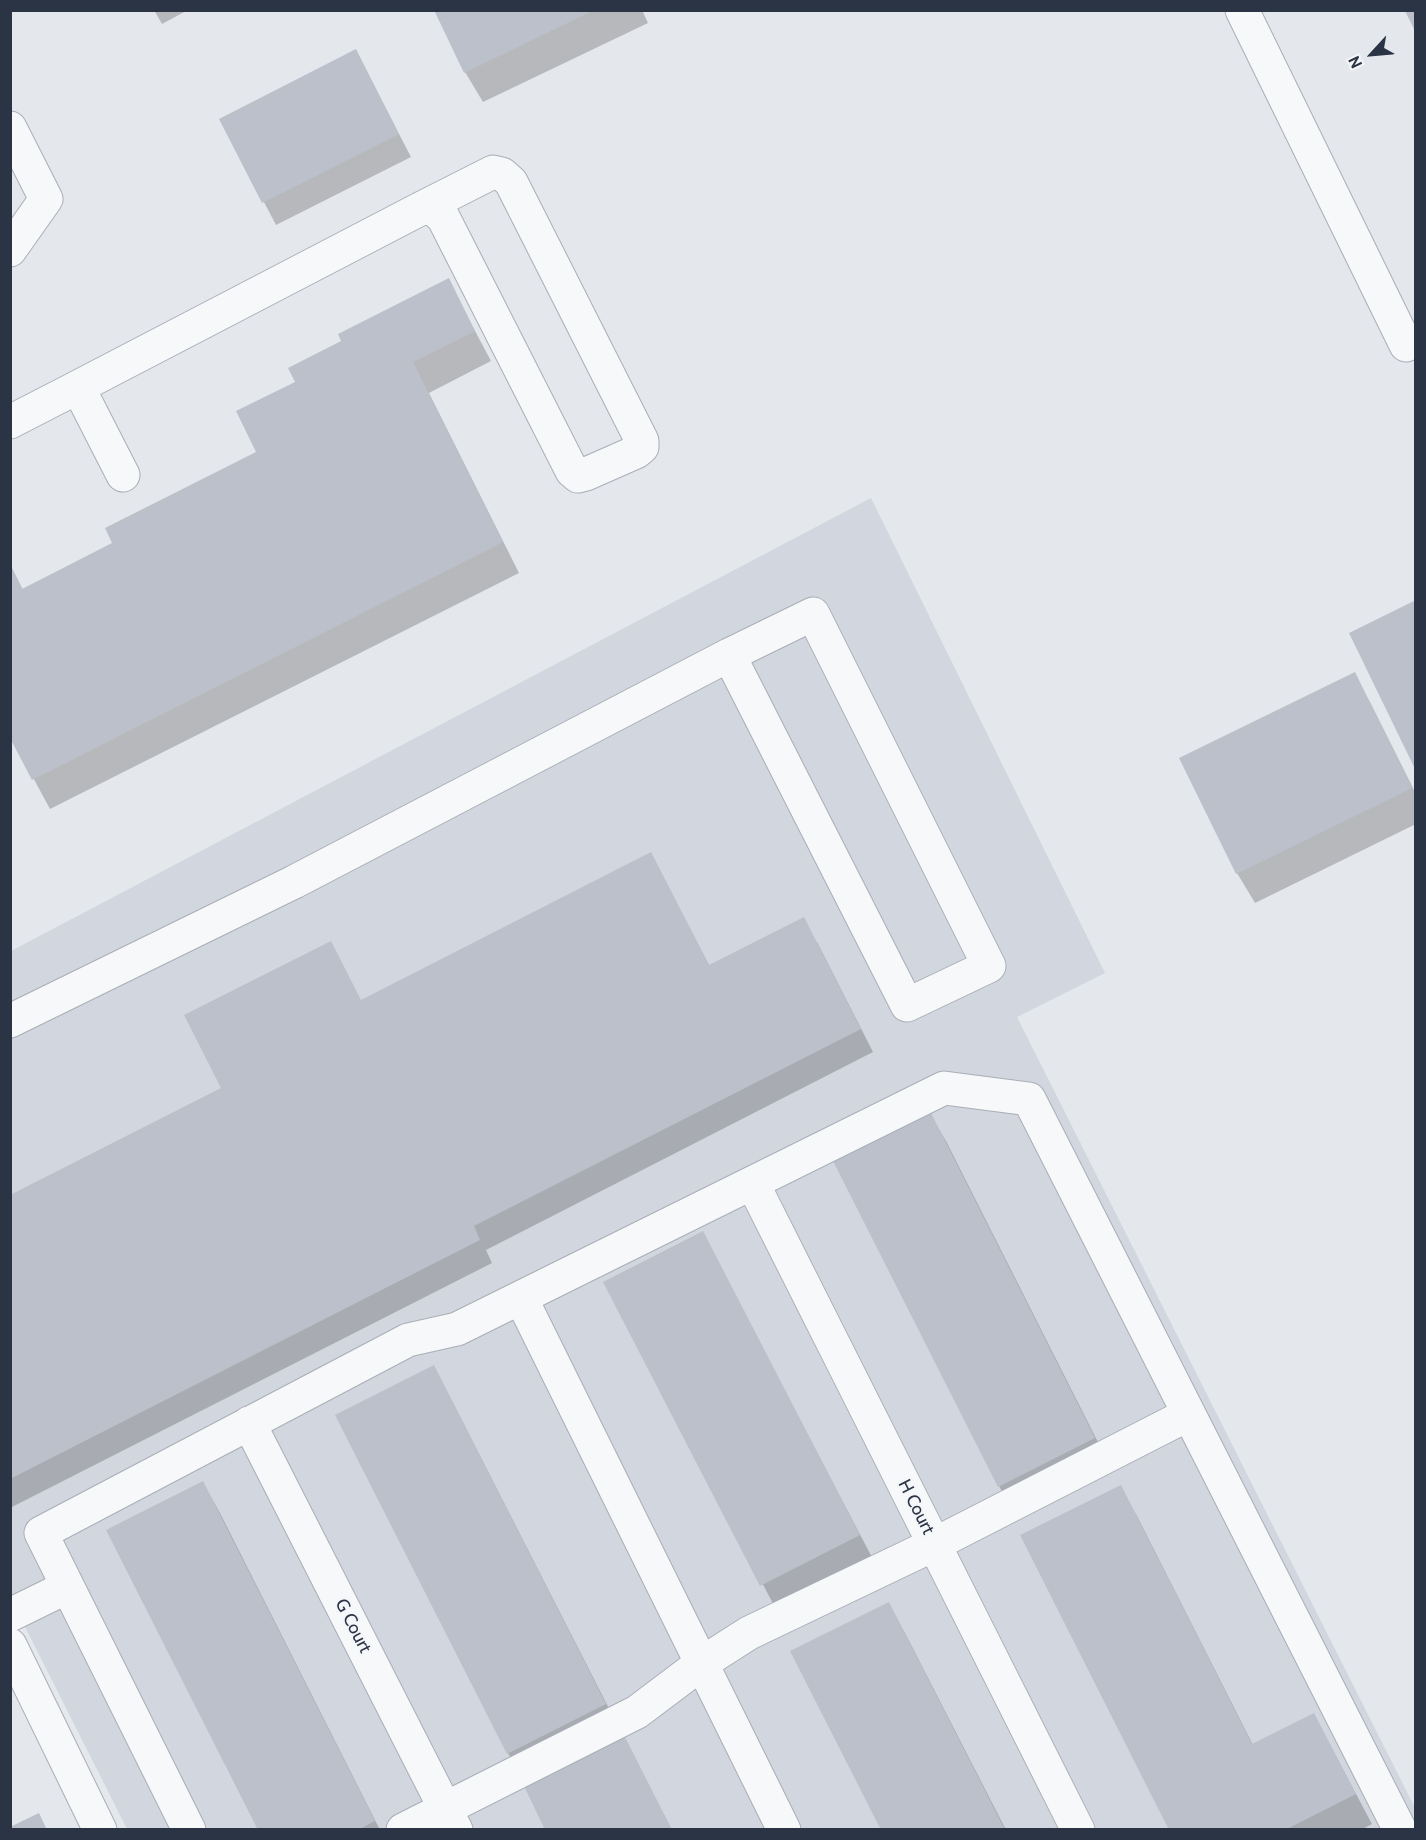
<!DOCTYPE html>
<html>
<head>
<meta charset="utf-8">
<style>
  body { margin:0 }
  #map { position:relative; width:1426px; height:1840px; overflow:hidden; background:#e4e7ec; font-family:Cabin,sans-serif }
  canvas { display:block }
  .frame { position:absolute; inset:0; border:12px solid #2b3445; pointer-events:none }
  .north { position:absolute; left:1342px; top:24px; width:60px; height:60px; -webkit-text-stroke:4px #f4f6f9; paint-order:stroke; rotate:244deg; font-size:16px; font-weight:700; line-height:24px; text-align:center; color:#2b3445 }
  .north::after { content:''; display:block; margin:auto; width:21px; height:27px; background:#2b3445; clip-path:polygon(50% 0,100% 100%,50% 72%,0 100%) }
</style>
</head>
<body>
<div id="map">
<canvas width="1426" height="1840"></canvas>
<div class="frame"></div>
<div class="north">N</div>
</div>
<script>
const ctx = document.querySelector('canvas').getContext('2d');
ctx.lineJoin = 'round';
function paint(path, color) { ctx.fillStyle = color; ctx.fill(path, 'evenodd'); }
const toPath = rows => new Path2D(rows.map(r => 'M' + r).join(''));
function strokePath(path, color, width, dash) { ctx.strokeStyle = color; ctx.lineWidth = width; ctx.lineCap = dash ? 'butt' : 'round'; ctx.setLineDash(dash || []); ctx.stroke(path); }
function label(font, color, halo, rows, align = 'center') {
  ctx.font = font + ' Cabin,sans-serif'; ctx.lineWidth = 5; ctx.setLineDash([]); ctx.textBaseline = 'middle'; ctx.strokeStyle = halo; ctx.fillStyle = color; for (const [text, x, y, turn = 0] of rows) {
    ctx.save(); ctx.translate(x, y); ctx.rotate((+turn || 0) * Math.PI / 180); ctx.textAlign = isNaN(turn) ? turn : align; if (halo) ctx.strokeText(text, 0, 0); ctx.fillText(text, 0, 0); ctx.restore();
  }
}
paint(toPath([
  [871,498,1105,973,1017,1017,1415,1808,1415,1829,127,1829,11,1599,11,951]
]), '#d2d6de');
paint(toPath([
  [154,10,188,10,162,24],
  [436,10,642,10,648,23,483,102,465,72],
  [368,74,411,157,276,225,221,120],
  [448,280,491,361,429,393,519,573,50,809,10,735,10,564,23,590,114,544,258,453,297,382,343,342],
  [1354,674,1371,704,1416,794,1416,824,1255,903,1237,873],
  [651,854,710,967,817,942,873,1052,486,1250,492,1263,10,1508,10,1197,223,1089,362,1002],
  [928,1111,946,1141,1111,1468,1016,1516,999,1486],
  [702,1233,876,1565,779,1615,605,1283],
  [450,1397,622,1734,526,1783,508,1753],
  [203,1483,220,1513,380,1830,260,1830],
  [1120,1487,1137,1516,1253,1745,1314,1715,1372,1824,1361,1830,1170,1830],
  [888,1604,905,1633,1006,1830,883,1830],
  [623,1737,672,1830,547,1830]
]), '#0003');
paint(toPath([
  [434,10,594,10,464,73],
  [1407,10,1416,10,1416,33,1405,11],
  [356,49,399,134,262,203,219,119],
  [449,278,475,331,413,362,503,542,32,780,10,738,10,565,22,589,112,543,105,528,256,452,236,411,295,382,288,368,341,341,338,334],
  [1416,600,1416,771,1349,633],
  [1355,672,1412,788,1236,874,1179,758],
  [651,852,709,965,804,917,861,1029,474,1226,480,1240,10,1479,10,1195,221,1088,184,1015,331,941,361,1000],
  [929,1109,1095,1438,998,1487,832,1159],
  [703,1231,860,1535,760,1586,603,1282],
  [434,1365,606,1704,507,1754,335,1415],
  [203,1481,375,1821,358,1830,258,1830,106,1530],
  [1121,1485,1252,1744,1314,1713,1356,1794,1285,1830,1169,1830,1020,1535],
  [889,1602,1005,1830,881,1830,790,1651],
  [624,1735,672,1830,545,1830,524,1786],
  [39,1813,47,1830,10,1830,10,1827]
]), '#bbc0ca');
const minor = toPath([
  [1242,10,1406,345,1416,340],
  [10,128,46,199,10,250],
  [78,387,422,208,493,172,502,174,511,182,642,441,642,447,636,452,586,474,578,476,572,471,443,217,433,209,422,208],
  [10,422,78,387,123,475],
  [10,1021,294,882,729,655,813,614,989,966,907,1005,729,655],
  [753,1184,1078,1830],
  [521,1298,784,1830],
  [249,1423,456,1830],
  [10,1615,67,1587],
  [10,1645,100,1830],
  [189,1830,41,1533,408,1340,457,1329,944,1088,1029,1099,1400,1830],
  [403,1830,637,1712,702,1663,749,1633,935,1544,1189,1414]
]);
strokePath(minor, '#a9aeb7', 35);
strokePath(minor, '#f7f8fa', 33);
label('18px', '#2b3445', '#f4f6f9', [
  ["H Court",916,1507,63],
  ["G Court",353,1626,63]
]);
</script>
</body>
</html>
